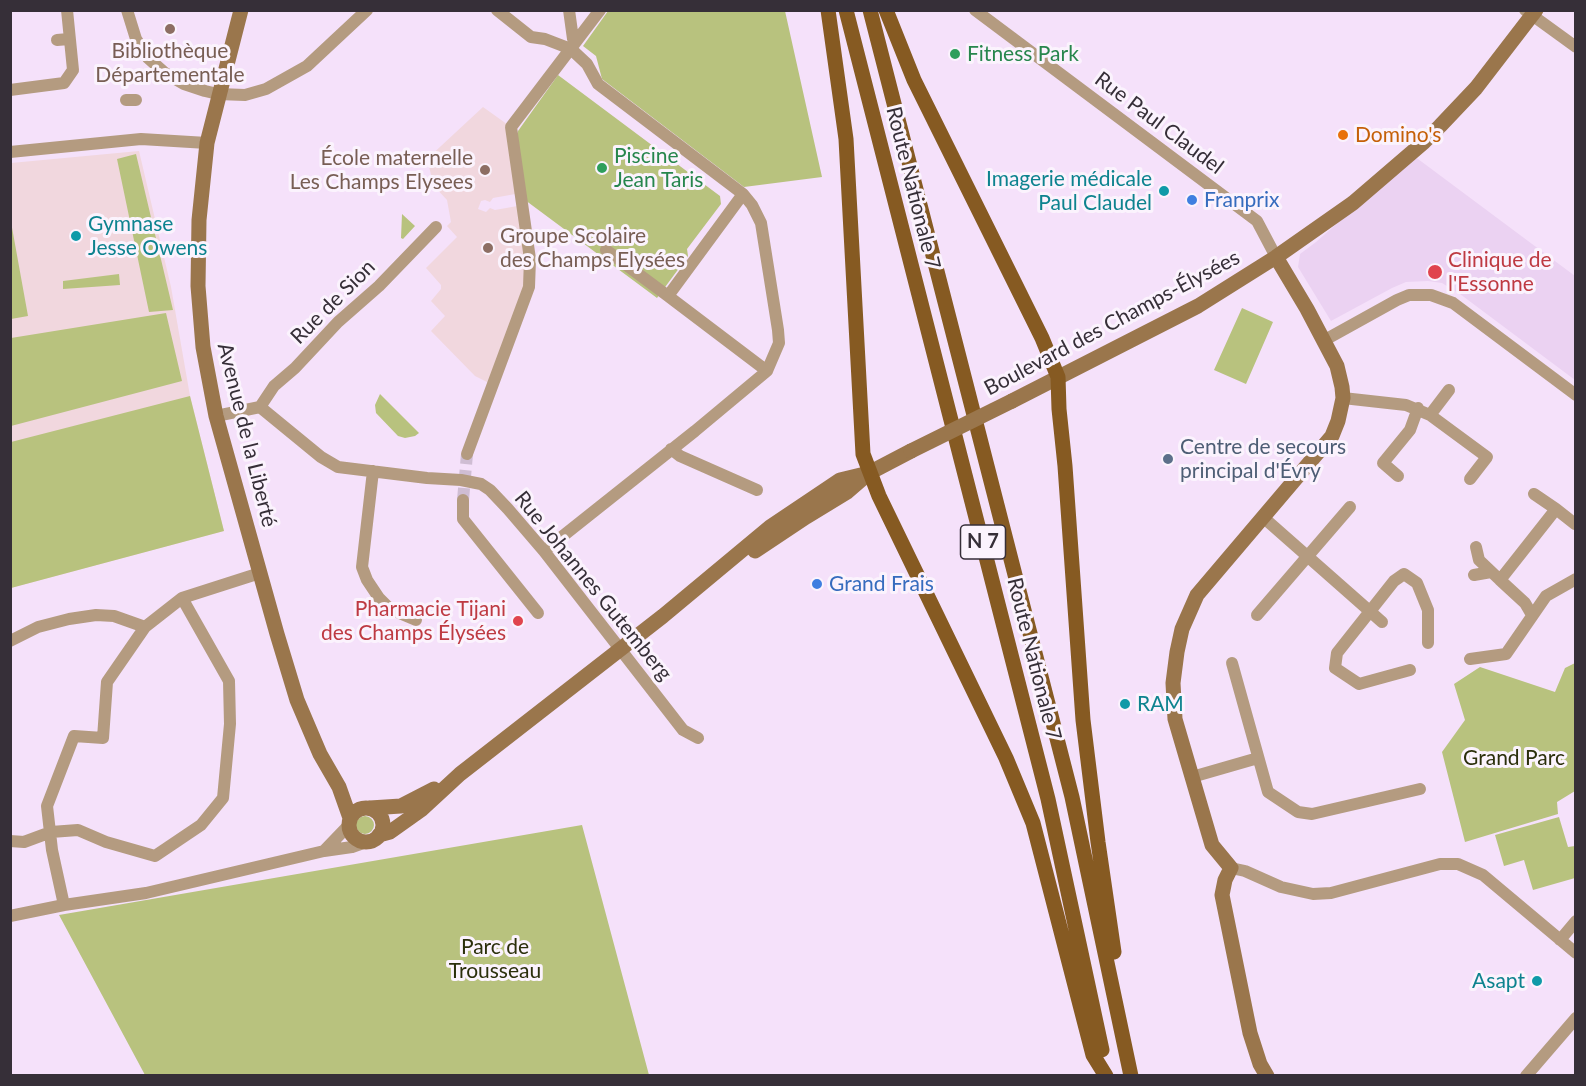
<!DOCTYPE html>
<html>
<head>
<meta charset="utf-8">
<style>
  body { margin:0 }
  #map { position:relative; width:1586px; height:1086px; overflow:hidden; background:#f5e1fa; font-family:Lato,sans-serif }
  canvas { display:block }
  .frame { position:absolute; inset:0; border:12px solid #362f38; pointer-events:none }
</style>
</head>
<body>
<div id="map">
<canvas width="1586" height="1086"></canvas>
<div class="frame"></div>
</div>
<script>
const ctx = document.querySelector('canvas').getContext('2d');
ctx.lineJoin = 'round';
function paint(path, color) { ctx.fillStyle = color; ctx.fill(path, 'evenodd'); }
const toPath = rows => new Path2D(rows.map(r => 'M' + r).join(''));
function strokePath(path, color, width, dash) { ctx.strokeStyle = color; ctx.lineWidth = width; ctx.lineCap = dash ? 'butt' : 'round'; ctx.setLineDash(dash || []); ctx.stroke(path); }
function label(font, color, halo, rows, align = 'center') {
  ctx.font = font + ' Lato,sans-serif'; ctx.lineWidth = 6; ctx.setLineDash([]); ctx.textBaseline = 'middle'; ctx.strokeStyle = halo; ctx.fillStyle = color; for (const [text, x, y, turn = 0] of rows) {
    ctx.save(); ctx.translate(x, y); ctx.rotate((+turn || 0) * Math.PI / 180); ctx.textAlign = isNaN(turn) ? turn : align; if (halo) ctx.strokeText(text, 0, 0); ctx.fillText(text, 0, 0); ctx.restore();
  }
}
paint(toPath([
  [1414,156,1575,276,1575,380,1460,294,1442,283,1428,281,1406,282,1392,288,1331,321,1298,267,1300,254,1316,242]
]), '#ebd2f2');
paint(toPath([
  [483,107,511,127,521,193,493,198,490,202,485,200,481,201,478,209,486,212,490,208,495,210,523,205,529,287,493,385,475,376,431,331,445,316,431,301,441,289,441,285,426,268,457,237,447,226,451,222,447,200,434,186,427,159],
  [139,151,171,287,190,396,224,531,11,588,11,163]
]), '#f1d7de');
paint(toPath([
  [608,11,785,11,822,177,744,187,602,79,596,56,583,46],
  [558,75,720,196,721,204,687,249,688,256,657,298,525,200,517,141,518,131],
  [136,154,173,310,149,312,117,159],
  [402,214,415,226,403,239,401,238],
  [11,222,28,316,11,319,10,319],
  [119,274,120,285,63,289,63,281],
  [1242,308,1273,322,1246,384,1214,370],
  [166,313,182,381,11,426,11,338],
  [380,394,419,433,415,436,405,438,398,436,376,413,375,405],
  [190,396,224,531,11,588,11,442],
  [1575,663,1575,791,1557,802,1558,814,1465,842,1442,752,1465,720,1454,684,1480,667,1555,692,1565,668],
  '356 825a9 9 0 1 1 18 0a9 9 0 1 1-18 0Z',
  [1559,817,1568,847,1575,846,1575,878,1533,890,1524,860,1504,866,1495,835],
  [582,825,649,1075,145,1075,59,915]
]), '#b8c27e');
strokePath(toPath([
  [463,500,467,454]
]), '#cfbdd3', 12, [12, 6]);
strokePath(toPath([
  [127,10,136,39,148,58,165,73,184,84,205,91,218,94,245,95,266,89,307,66,367,10],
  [497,10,531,37,545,39,571,49,587,64,598,84,743,194,752,205,761,223,778,330,779,343,767,371,695,431,544,551],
  [569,10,573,39],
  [975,10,1257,221,1276,257],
  [1525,10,1576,47],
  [57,40,69,39],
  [10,90,64,83,73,70,67,10],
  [126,100,136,100],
  [10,152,141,139,207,143],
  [743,194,668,296,767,371],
  [606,250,668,296],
  [1323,341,1397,300,1409,295,1431,295,1453,303,1576,395],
  [1343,398,1406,405,1430,415,1487,457,1470,479],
  [260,407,274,386,295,368,338,322,379,286,436,227],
  [1430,415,1449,390],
  [216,416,260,407,321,457,338,467,427,478,461,480,481,484,490,490,508,509,544,551,683,730,698,738],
  [671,449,680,456,757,490],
  [467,454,529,287,530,259,511,127,600,10],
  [373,471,362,567,367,580,379,598,390,609,416,620],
  [1398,476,1383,463,1410,430,1418,408],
  [1534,494,1556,509],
  [463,500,463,519,538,613],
  [1264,518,1382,622],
  [1476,547,1479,560,1500,580,1556,509,1575,524],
  [1474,575,1491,572],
  [1500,580,1525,603,1532,615],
  [1257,615,1350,507],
  [10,641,38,627,69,619,96,615,114,616,145,627],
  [1470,659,1506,654,1546,596,1576,579],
  [1232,663,1268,792,1298,812,1312,814,1420,789],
  [1410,670,1359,684,1335,668,1337,653,1394,581,1404,574,1417,583,1428,610,1428,643],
  [1192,777,1258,758],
  [10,841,24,842,51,832,78,830,106,842,155,856,201,825,223,798,230,724,229,681,182,598],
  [324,851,348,826],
  [1231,868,1245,871,1281,887,1313,894,1331,893,1440,864,1458,864,1483,875,1576,953],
  [64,905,52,850,47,806,74,736,103,738,107,682,145,627,182,598,260,573],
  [10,916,64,905,146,893,324,851,352,847,366,842],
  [1560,940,1576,921],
  [1526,1076,1576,1018]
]), '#b49b80', 12);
strokePath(toPath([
  [241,10,207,143,199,220,198,286,203,347,216,416,277,634,297,700,320,754,339,787,350,818],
  [1012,401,1198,306,1276,257,1353,203,1424,142,1440,126,1476,88,1536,10],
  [755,551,806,517,847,492,869,473,911,451],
  '349 825a17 17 0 1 1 34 0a17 17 0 1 1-34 0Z',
  [370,808,401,806,434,789],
  [379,835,390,832,421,810,460,774,663,616,770,527,840,480,869,473],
  [1267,1076,1260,1064,1250,1033,1222,895,1225,880,1231,868,1212,845,1175,719,1173,683,1177,652,1182,629,1197,595,1332,436,1338,421,1343,398,1342,387,1337,366,1307,309,1276,257]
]), '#9a764c', 15);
strokePath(toPath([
  [828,10,846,139,863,454,879,496,1006,758,1033,823,1093,1055,1106,1076],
  [846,10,1048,799,1102,1050],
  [870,10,1072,797,1131,1076],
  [886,10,914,80,1042,338,1058,377,1059,409,1065,466,1083,720,1098,842,1114,952]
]), '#865a22', 15);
strokePath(toPath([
  [911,451,1012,401]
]), '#9a764c', 15);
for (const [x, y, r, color] of [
  [170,29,6,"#8d6e63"],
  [955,54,6,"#2e9e5b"],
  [1343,135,6,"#e8710a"],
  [602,168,6,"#2e9e5b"],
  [485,170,6,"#8d6e63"],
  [1164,191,6,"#0f9aa8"],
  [1192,200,6,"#3f7fe0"],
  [76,236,6,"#0f9aa8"],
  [488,248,6,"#8d6e63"],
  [1435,272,8,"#e0444e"],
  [1168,459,6,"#5c6f8a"],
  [817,584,6,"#3f7fe0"],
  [518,621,6,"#e0444e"],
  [1125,704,6,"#0f9aa8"],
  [1537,981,6,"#0f9aa8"]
]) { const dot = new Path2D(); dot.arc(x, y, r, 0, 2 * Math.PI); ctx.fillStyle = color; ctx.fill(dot); strokePath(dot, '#fbf3fd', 2); }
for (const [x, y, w] of [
  [983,542,45]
]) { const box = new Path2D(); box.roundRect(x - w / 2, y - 17, w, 34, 4.5); ctx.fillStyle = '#fbf3fd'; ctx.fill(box); strokePath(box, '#362f38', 1.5); }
label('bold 20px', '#362f38', null, [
  ["N 7",983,542]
]);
label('21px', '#785e54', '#fbf3fd', [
  ["Bibliothèque",170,51],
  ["Départementale",170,75],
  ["École maternelle",473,158,"right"],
  ["Les Champs Elysees",473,182,"right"],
  ["Groupe Scolaire",500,236,"left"],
  ["des Champs Elysées",500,260,"left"]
]);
label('21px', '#27864d', '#fbf3fd', [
  ["Fitness Park",967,54],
  ["Piscine",614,156],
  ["Jean Taris",614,180]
], 'left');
label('21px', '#362f38', '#fbf3fd', [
  ["Rue Paul Claudel",1159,123,37],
  ["Route Nationale 7",913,188,76],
  ["Rue de Sion",333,302,-45],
  ["Boulevard des Champs-Élysées",1112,323,-28],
  ["Avenue de la Liberté",247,435,76],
  ["Rue Johannes Gutemberg",593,586,51],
  ["Route Nationale 7",1034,659,76]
]);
label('21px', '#c56008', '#fbf3fd', [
  ["Domino's",1355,135]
], 'left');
label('21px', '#0d838f', '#fbf3fd', [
  ["Imagerie médicale",1152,179],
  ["Paul Claudel",1152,203],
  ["Gymnase",88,224,"left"],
  ["Jesse Owens",88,248,"left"],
  ["RAM",1137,704,"left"],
  ["Asapt",1525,981]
], 'right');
label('21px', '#366cbe', '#fbf3fd', [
  ["Franprix",1204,200],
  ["Grand Frais",829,584]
], 'left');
label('21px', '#be3a42', '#fbf3fd', [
  ["Clinique de",1448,260],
  ["l'Essonne",1448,284],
  ["Pharmacie Tijani",506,609,"right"],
  ["des Champs Élysées",506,633,"right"]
], 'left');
label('21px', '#4e5e75', '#fbf3fd', [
  ["Centre de secours",1180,447],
  ["principal d'Évry",1180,471]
], 'left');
label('21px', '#2b2f0b', '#fbf3fd', [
  ["Grand Parc",1514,758],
  ["Parc de",495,947],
  ["Trousseau",495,971]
]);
</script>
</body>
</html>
